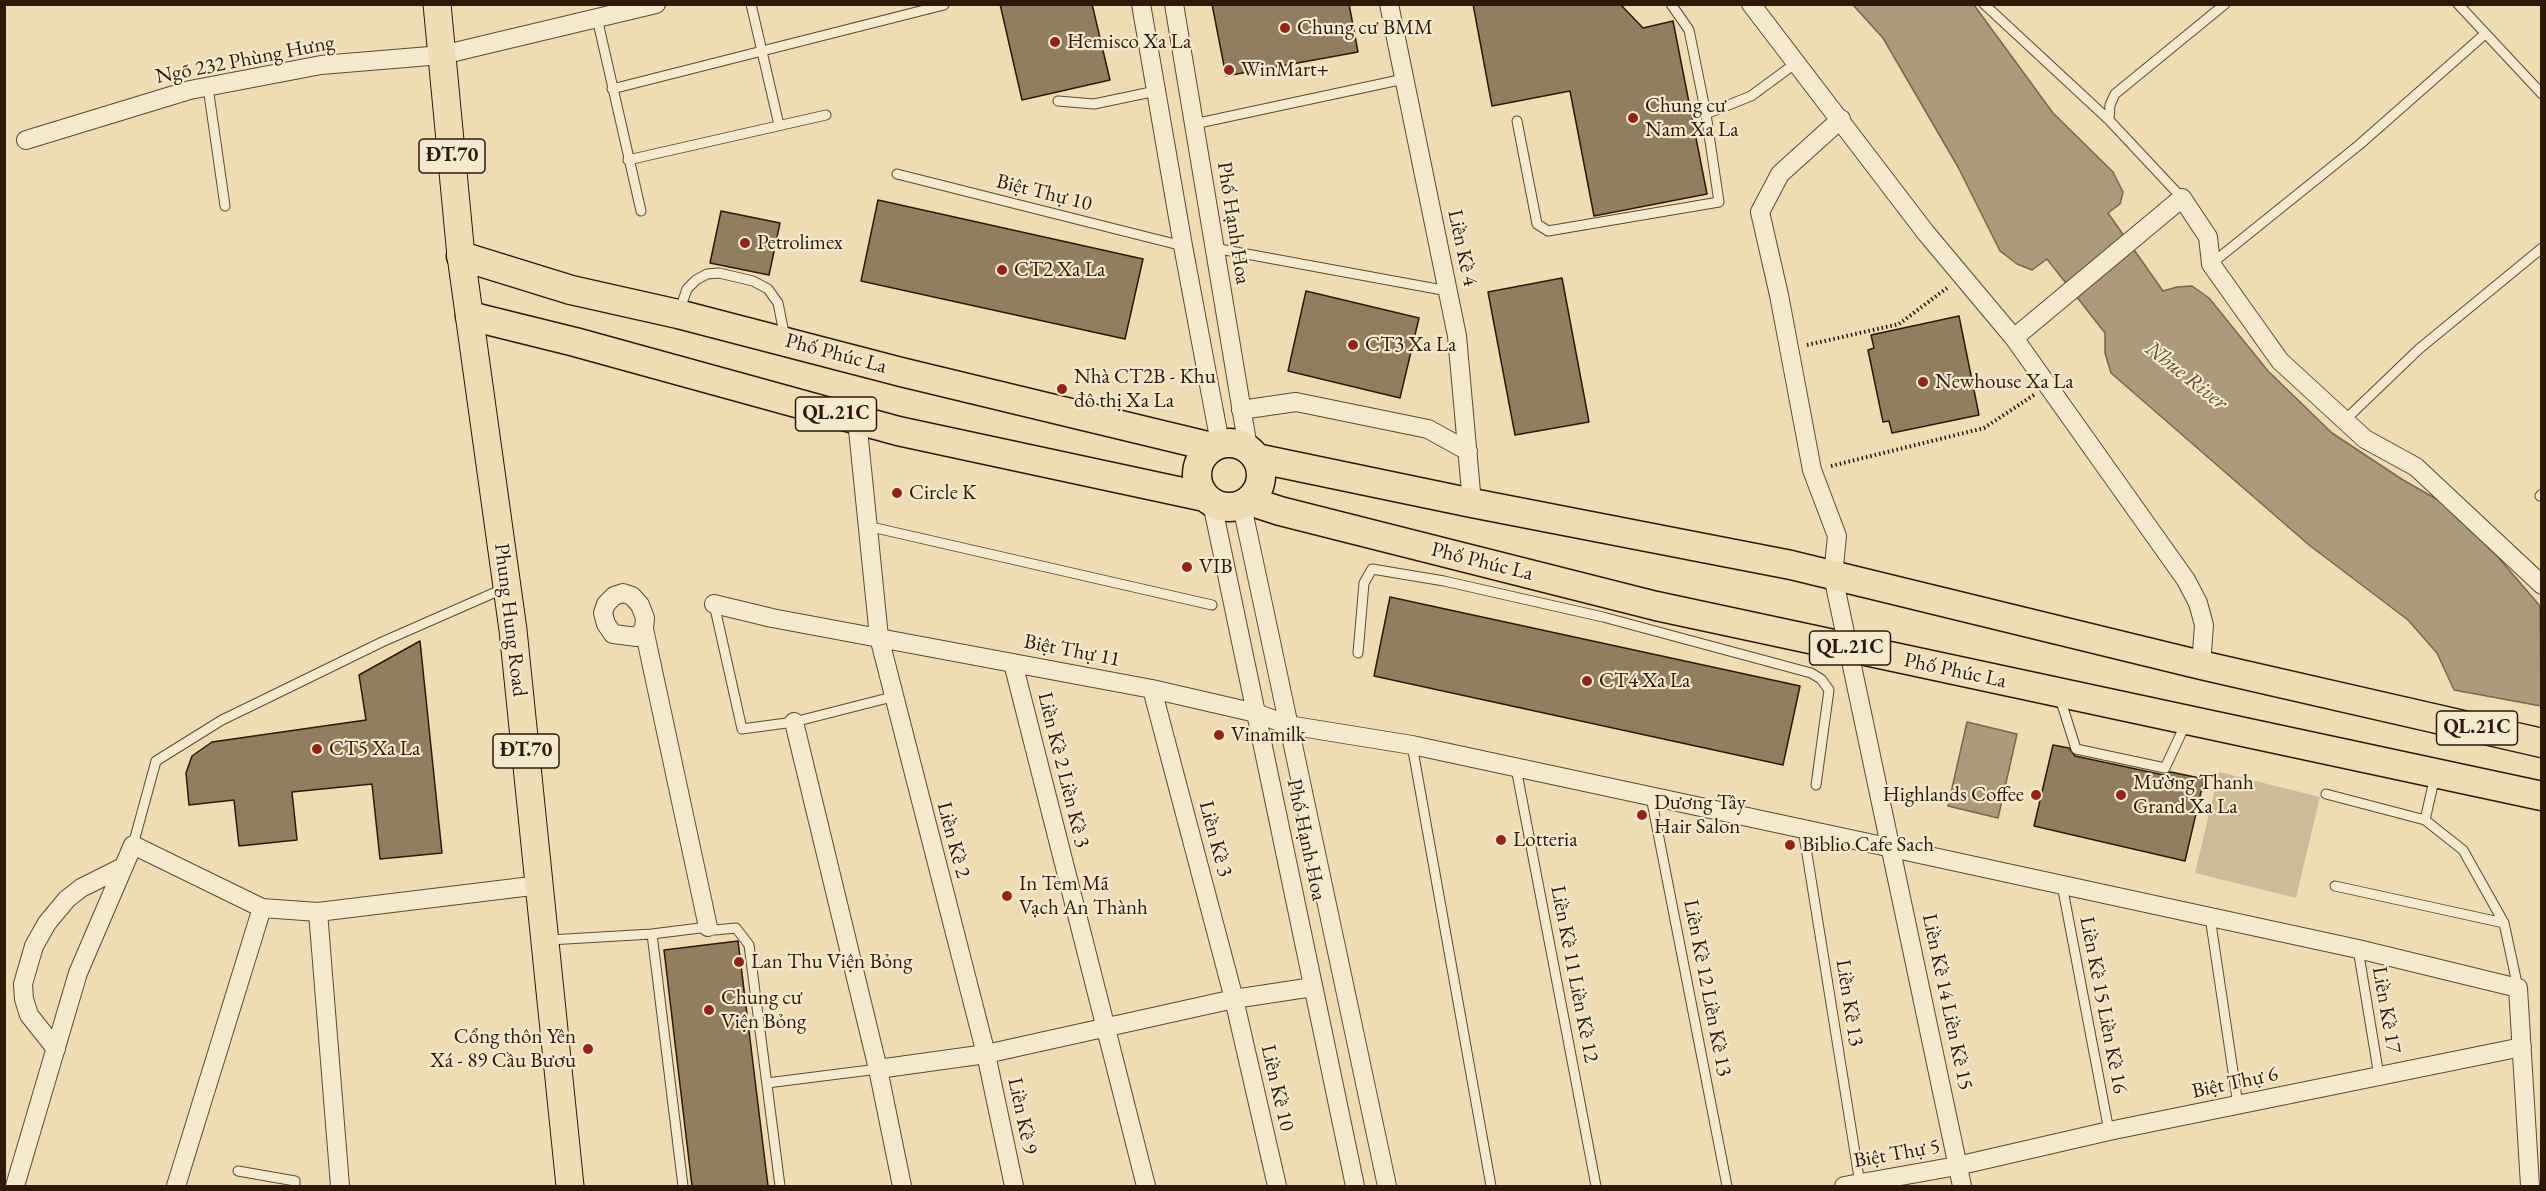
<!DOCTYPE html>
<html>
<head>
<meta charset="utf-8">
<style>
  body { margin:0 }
  #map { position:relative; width:2546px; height:1191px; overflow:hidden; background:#eedcb5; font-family:"EB Garamond",serif }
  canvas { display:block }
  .frame { position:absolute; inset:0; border:6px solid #2c1907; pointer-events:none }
</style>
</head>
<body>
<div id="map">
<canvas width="2546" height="1191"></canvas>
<div class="frame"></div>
</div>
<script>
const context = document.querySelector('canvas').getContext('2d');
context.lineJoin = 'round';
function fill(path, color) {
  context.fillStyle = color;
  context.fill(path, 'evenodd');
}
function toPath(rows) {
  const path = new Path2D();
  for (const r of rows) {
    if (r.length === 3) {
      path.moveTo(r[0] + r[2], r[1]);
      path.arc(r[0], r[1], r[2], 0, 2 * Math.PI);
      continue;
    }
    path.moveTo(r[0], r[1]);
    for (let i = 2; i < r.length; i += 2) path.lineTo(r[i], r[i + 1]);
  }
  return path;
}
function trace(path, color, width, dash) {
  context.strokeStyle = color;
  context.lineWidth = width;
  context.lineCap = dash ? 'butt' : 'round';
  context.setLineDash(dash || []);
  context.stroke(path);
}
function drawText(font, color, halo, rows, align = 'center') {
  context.font = font + ' "EB Garamond",serif';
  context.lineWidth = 4.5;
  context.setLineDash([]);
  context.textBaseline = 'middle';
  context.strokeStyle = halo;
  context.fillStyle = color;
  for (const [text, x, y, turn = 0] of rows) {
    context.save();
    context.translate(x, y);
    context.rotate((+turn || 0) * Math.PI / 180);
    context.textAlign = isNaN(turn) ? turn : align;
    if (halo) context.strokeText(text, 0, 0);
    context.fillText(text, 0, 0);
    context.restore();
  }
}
const green = toPath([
  [2219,772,2320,797,2296,898,2195,873]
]);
const water = toPath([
  [1853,5,1974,5,2053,113,2113,172,2123,192,2120,204,2108,213,2163,291,2177,287,2192,286,2209,298,2268,371,2332,433,2403,480,2440,501,2498,557,2540,606,2541,706,2454,690,2437,653,2408,620,2309,545,2111,373,2105,353,2105,333,2047,259,2032,270,2017,264,2000,251,1958,167,1883,38,1853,5],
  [1967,722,2017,734,1998,818,1948,806,1967,722]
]);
const building = toPath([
  [1000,4,1092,4,1110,80,1022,100,1000,4],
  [1212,4,1349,4,1358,52,1226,76,1212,4],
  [1473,4,1620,4,1643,28,1673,21,1707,194,1594,216,1570,91,1492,106,1473,4],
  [878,200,1143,259,1125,339,861,281,878,200],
  [721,211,780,223,769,275,710,263,721,211],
  [1562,278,1589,422,1515,435,1488,292,1562,278],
  [1306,291,1419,318,1400,398,1288,371,1306,291],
  [1959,316,1979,415,1892,433,1889,421,1883,422,1868,350,1874,348,1871,335,1959,316],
  [1390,597,1800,686,1783,765,1374,676,1390,597],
  [420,641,442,853,380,859,372,784,292,792,297,840,239,846,234,800,189,805,186,773,192,756,212,742,366,720,359,675,420,641],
  [2053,745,2069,748,2075,756,2164,775,2171,772,2204,779,2185,861,2034,826,2053,745],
  [738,941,768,1186,692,1186,664,950,738,941]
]);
const path = toPath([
  [1807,345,1899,324,1947,288],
  [1831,466,1984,428,2034,395]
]);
const service = toPath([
  [751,4,779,125],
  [1671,4,1689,30,1706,114,1751,96,1796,63],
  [1984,4,2109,120,2182,198],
  [2458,4,2542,94],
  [597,18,641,211],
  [208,87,225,206],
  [612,89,944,5],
  [1058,101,1094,104,1156,91],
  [2109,120,2110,105,2115,94,2225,4],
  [1517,121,1537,224,1548,231,1719,202,1706,114],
  [1194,124,1404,79],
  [628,160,826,115],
  [897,174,1183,246],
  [1214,248,1448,291],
  [2211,264,2359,145,2485,34],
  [679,312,687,289,696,280,707,274,719,273,753,281,768,289,778,303,785,338],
  [2345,420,2419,349,2542,248],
  [2540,496,2542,494],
  [867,526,1212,605],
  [714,604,742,729,794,722,892,697],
  [1358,653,1364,583,1372,569,1444,581,1603,617,1811,673,1821,679,1829,690,1816,785],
  [2060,698,2076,749,2165,768,2186,723],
  [1412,745,1491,1186],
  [1516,768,1596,1186],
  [2326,794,2425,820,2463,850,2504,923,2518,988],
  [1651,797,1727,1186],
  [2425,820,2435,776],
  [1803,829,1860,1184],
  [133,845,156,761,222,720,255,704,382,642,505,588],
  [2062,885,2109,1131],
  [2335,886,2504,923],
  [2210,917,2238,1105],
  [652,934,683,1186],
  [549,940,652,934,708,927,715,930,736,928,749,945,780,1186],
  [2358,949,2379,1076],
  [767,1083,878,1069],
  [238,1171,295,1181,295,1186]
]);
const minor = toPath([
  [1141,4,1183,246,1220,443],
  [1174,4,1248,448],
  [1389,4,1457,336,1472,503],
  [1751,4,1926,233,2014,338,2186,580,2198,603,2204,625,2201,665],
  [1841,119,1780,174,1760,212,1779,295,1812,470,1837,536,1833,576,1962,1186],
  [26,140,190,90,321,65,442,55,656,4],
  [2014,338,2182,198,2208,237,2211,264,2280,361,2365,439,2416,467,2542,585],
  [1241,410,1296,402,1428,429,1468,451],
  [857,420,879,637,986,1054,1014,1186],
  [1212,503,1355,1186],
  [1242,506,1387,1186],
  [714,604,772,618,1152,689,1256,713,1288,725,1412,745,1892,848,2358,949,2518,988,2530,1186],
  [644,629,637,637,613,634,606,624,603,613,606,604,614,596,623,593,632,596,640,605,645,618,644,629,708,927],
  [1013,663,1146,1186],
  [1152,689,1234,999,1277,1186],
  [794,722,878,1069,902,1186],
  [318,912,340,1186],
  [56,1049,29,1015,24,999,23,984,34,946,47,923,67,899,81,888,123,867],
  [878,1069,986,1054,1234,999,1313,987],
  [15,1186,78,973,133,845,262,908,318,912,540,885],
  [176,1186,262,908],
  [1844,1186,1957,1166,2109,1131,2522,1047]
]);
const primary = toPath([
  [437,4,461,256,513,630,570,1186]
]);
const trunk = toPath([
  [461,256,571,290,678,314,901,372,1212,447],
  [470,316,575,342,898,431,1205,497],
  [1229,475,32],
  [1256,458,1472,503,1791,565,2201,665,2542,743],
  [1249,501,1280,511,1656,606,2542,796]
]);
const markers = [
  [1285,28,6,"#8f2418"],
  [1055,42,6,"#8f2418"],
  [1229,70,6,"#8f2418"],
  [1633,118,6,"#8f2418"],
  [745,243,6,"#8f2418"],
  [1002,270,6,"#8f2418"],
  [1353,345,6,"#8f2418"],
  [1923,382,6,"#8f2418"],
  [1062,389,6,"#8f2418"],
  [897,493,6,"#8f2418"],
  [1187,567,6,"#8f2418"],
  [1587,681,6,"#8f2418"],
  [1219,735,6,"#8f2418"],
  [317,749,6,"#8f2418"],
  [2036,795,6,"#8f2418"],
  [2121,795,6,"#8f2418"],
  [1642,815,6,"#8f2418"],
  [1501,840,6,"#8f2418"],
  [1790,845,6,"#8f2418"],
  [1007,896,6,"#8f2418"],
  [739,962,6,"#8f2418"],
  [709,1010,6,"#8f2418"],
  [588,1049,6,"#8f2418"]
];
const shields = [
  [452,156,66],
  [836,414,81],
  [1850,648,81],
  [2477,728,81],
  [526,751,66]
];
const shieldNames = [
  ["ĐT.70",452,156],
  ["QL.21C",836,414],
  ["QL.21C",1850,648],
  ["QL.21C",2477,728],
  ["ĐT.70",526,751]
];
const poiNames = [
  ["Chung cư BMM",1297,28],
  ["Hemisco Xa La",1067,42],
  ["WinMart+",1241,70],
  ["Chung cư",1645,106],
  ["Nam Xa La",1645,130],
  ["Petrolimex",757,243],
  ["CT2 Xa La",1014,270],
  ["CT3 Xa La",1365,345],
  ["Nhà CT2B - Khu",1074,377],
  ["đô thị Xa La",1074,401],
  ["Newhouse Xa La",1935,382],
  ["Circle K",909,493],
  ["VIB",1199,567],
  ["CT4 Xa La",1599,681],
  ["Vinamilk",1231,735],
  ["CT5 Xa La",329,749],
  ["Mường Thanh",2133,783],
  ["Grand Xa La",2133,807],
  ["Highlands Coffee",2024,795,"right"],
  ["Dương Tây",1654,803],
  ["Hair Salon",1654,827],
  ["Lotteria",1513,840],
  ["Biblio Cafe Sach",1802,845],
  ["In Tem Mã",1019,884],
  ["Vạch An Thành",1019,908],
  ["Lan Thu Viện Bỏng",751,962],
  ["Chung cư",721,998],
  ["Viện Bỏng",721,1022],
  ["Cổng thôn Yên",576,1037,"right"],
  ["Xá - 89 Cầu Bươu",576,1061,"right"]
];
const streetNames = [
  ["Ngõ 232 Phùng Hưng",245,60,-11],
  ["Biệt Thự 10",1044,193,14],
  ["Phố Hạnh Hoa",1233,223,81],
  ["Liền Kề 4",1462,248,78],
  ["Phố Phúc La",836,354,15],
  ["Phố Phúc La",1482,562,14],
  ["Phung Hung Road",510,620,83],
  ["Biệt Thự 11",1072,651,11],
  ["Phố Phúc La",1955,671,12],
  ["Liền Kề 2 Liền Kề 3",1063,770,76],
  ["Liền Kề 3",1215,839,75],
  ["Liền Kề 2",953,840,75],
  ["Phố Hạnh Hoa",1306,840,78],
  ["Liền Kề 11 Liền Kề 12",1574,974,79],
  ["Liền Kề 12 Liền Kề 13",1707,988,79],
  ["Liền Kề 14 Liền Kề 15",1947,1002,78],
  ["Liền Kề 13",1849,1003,81],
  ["Liền Kề 15 Liền Kề 16",2103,1005,79],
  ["Liền Kề 17",2386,1010,80],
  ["Biệt Thự 6",2235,1083,-12],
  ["Liền Kề 10",1277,1088,77],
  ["Liền Kề 9",1022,1116,78],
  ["Biệt Thự 5",1897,1154,-10]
];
const waterNames = [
  ["Nhue River",2186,376,38]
];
fill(green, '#cdbb97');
fill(water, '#ac9a7a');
trace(water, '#79664c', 1.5);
fill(building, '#917e61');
trace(building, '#2c1907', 1.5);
trace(service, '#5c4a32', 11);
trace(minor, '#5c4a32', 20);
trace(primary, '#2c1907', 29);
trace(trunk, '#2c1907', 31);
trace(path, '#2c1907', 4, [1.5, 3]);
trace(service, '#f4e8cf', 9);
trace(minor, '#f4e8cf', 18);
trace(primary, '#eedcb5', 27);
trace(trunk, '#eedcb5', 28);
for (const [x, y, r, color] of markers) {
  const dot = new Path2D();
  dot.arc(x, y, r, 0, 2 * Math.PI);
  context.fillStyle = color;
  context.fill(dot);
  trace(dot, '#f4e8cf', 2);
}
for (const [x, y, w] of shields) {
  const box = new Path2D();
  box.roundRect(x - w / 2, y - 17, w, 34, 4.5);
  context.fillStyle = '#f4e8cf';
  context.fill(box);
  trace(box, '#2c1907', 1.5);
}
drawText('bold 20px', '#2c1907', null, shieldNames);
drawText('21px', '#2c1907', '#f4e8cf', poiNames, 'left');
drawText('21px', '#2c1907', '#f4e8cf', streetNames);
drawText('italic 22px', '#5f4d35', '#f4e8cf', waterNames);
</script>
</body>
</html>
